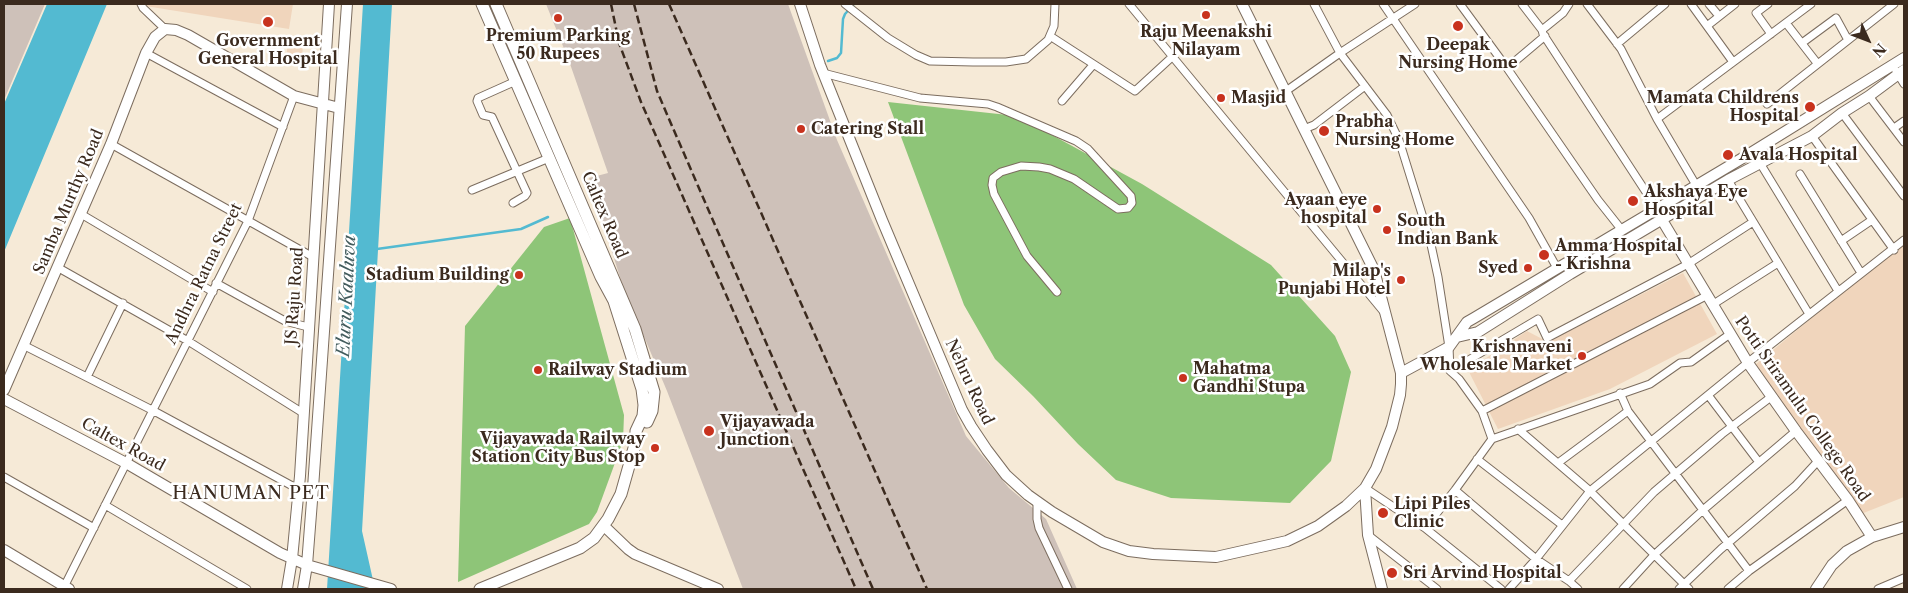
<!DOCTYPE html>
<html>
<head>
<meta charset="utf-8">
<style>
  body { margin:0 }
  #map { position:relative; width:1908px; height:593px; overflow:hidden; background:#f6ead7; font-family:"Libre Caslon Text",serif }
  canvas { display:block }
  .frame { position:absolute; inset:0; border:5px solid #3b2a1e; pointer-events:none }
  .north { position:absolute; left:1843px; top:15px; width:50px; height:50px; -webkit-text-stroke:4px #fff; paint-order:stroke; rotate:133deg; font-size:14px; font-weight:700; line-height:20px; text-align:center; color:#3b2a1e }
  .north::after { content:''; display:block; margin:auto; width:18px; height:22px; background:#3b2a1e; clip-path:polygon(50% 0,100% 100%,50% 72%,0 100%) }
</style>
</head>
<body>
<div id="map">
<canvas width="1908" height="593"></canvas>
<div class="frame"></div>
<div class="north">N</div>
</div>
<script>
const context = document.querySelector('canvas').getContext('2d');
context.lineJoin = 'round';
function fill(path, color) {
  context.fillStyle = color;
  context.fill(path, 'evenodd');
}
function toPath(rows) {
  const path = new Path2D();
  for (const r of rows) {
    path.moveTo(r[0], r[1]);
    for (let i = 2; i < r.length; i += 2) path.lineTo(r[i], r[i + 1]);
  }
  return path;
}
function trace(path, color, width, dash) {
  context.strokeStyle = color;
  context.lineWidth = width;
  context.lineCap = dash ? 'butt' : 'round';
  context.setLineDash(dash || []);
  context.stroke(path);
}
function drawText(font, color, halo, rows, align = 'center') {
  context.font = font + ' "Libre Caslon Text",serif';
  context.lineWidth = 5;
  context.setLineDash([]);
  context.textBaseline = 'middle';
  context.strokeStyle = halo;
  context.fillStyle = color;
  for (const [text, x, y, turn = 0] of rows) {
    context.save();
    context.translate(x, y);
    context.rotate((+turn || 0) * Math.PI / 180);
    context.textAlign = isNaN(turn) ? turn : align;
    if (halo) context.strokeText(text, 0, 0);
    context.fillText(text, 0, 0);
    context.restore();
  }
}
const built = toPath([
  [140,4,293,4,289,29,139,5],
  [288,37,303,38,302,65,286,64],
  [1904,241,1904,497,1861,514,1755,365],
  [1683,273,1717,334,1610,389,1498,429,1468,370,1527,331,1548,342]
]);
const industrial = toPath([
  [4,4,45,4,4,100],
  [546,4,788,4,837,140,966,436,1009,488,1046,519,1077,589,743,589,667,391,623,287,589,178,608,173,569,61]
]);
const green = toPath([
  [888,102,1017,116,1142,184,1271,265,1335,336,1351,372,1331,461,1290,503,1171,498,1116,480,1078,444,1033,396,995,359,964,305],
  [570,218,624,415,623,441,597,512,589,524,458,582,465,326,544,227]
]);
const water = toPath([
  [47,4,107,4,4,252,4,104],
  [363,4,392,4,362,531,375,589,327,589]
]);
const stream = toPath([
  [828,61,837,58,841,53,843,19,845,14,854,4],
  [377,249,521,229,548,217]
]);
const street = toPath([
  [141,4,143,8,165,29],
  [845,4,888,38,916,55,930,61,973,62,1006,62,1026,59,1048,40,1054,26,1055,4],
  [1129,4,1383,311],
  [1314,4,1340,53,1387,115,1399,140,1430,240,1438,277,1449,347,1450,371,1459,379,1482,411],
  [1383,4,1529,218,1557,268],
  [1460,4,1507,68],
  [1522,4,1542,30],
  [1569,4,1563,13,1542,30,1543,34,1659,212],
  [1587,4,1621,49,1657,119,1696,185],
  [1691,4,1733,62],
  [1709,4,1719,16],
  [1768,4,1756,13,1771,34],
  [1786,23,1817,63],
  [1707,26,1735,4],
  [1050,36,1135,91,1172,57],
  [1545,36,1507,68,1598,200,1621,229],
  [1802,43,1836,18,1848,40],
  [1617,44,1665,4],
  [146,53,283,127],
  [1896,71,1904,84],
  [823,73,920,98,988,104,997,107,1076,141,1088,149,1131,196,1132,203,1128,208,1118,209,1074,179,1050,169,1039,167,1021,166,1001,172,993,178,992,185,994,194,1027,256,1057,292],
  [1286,91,1340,53,1415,4],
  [1869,96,1904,142],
  [1062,101,1093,65],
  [1767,104,1894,4],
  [1842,113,1904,196],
  [1657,119,1811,4],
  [1894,128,1904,121],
  [1304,129,1314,125,1365,86],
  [1812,136,1894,250],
  [111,144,313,257],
  [1760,163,1838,291],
  [1800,174,1861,273],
  [1728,180,1809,314],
  [472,190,549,158],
  [513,203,525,196,527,193,492,117,483,115,477,101,478,98,516,81],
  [81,214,213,292],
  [1841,241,1872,220],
  [57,267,188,341,303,413],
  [216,283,285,321,308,327],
  [1706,296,1482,411,1492,439,1650,384,1680,363,1691,362,1730,334],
  [1712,305,1778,263],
  [23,345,154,411,298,489],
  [1450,371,1538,319,1547,338,1688,264,1753,222],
  [87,377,123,303],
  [1620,393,1628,411,1749,571],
  [1708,395,1758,461],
  [1518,429,1590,491,1689,589],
  [1477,459,1562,525],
  [1558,463,1628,411],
  [4,477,94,528],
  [1365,488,1425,528,1501,589],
  [1455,490,1536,559,1569,581],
  [1037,502,1037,519,1039,528,1068,589],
  [105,505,247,589],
  [1425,528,1455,490,1492,439],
  [1368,535,1437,589],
  [63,589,248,221,294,96],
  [1509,589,1536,559,1590,491,1751,360,1904,240],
  [1578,589,1569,581,1654,492,1722,434,1771,397],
  [1623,589,1654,555,1703,510,1796,431],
  [1679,589,1721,549,1795,486,1818,461],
  [1728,589,1749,571,1848,500],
  [1878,589,1904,578]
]);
const secondary = toPath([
  [800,4,820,65,882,220,962,410,971,426,987,450,1006,475,1028,495,1052,512,1103,542,1129,551,1153,554,1216,557,1287,541,1318,526,1346,506,1365,488,1376,469,1392,427,1400,395,1401,384,1401,373,1374,270,1242,4],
  [1662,220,1748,363,1796,431,1848,500,1872,537],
  [1457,337,1478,332,1570,274,1728,180,1812,136,1842,113,1869,96,1904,70],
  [1401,373,1449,347,1467,322,1474,318,1741,159,1904,58],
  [4,390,111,144,146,53,155,37,165,29,176,30,188,35,294,96,339,108],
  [4,399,126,463,280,553,307,565,391,589],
  [1365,488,1368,535,1382,589],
  [604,526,628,549,635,554,718,589],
  [4,550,69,589],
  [287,589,292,559,300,476,329,4],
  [303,589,307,565,313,488,347,4],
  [1816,589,1832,565,1847,551,1872,537,1904,527]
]);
const primary = toPath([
  [496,4,635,329,654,392,652,411,647,422],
  [480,589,580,548,594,538,608,519,621,494,636,441,636,431,643,416,644,405,642,389,614,301,601,277,482,4]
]);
const rail = toPath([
  [611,4,619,43,641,102,856,589],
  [634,4,657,91,669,119,873,589],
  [669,4,927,589]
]);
const markers = [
  [1206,15,5,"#c8321e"],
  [558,18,5,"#c8321e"],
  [268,22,6,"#c8321e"],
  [1458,26,6,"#c8321e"],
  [1221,98,5,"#c8321e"],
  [1810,107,6,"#c8321e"],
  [801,129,5,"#c8321e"],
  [1324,131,6,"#c8321e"],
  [1728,155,6,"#c8321e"],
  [1633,201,6,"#c8321e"],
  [1377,209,5,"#c8321e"],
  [1387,230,5,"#c8321e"],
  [1544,255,6,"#c8321e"],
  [1528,268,5,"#c8321e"],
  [519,275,5,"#c8321e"],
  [1401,280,5,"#c8321e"],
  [1582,356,5,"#c8321e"],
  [538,370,5,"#c8321e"],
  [1183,378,5,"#c8321e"],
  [709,431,6,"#c8321e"],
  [655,448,5,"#c8321e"],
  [1383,513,6,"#c8321e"],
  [1392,573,6,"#c8321e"]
];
const poiNames = [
  ["Raju Meenakshi",1206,32,"center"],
  ["Nilayam",1206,50,"center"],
  ["Premium Parking",558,36,"center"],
  ["50 Rupees",558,54,"center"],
  ["Government",268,41,"center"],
  ["General Hospital",268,59,"center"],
  ["Deepak",1458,45,"center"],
  ["Nursing Home",1458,63,"center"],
  ["Masjid",1231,98],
  ["Mamata Childrens",1799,98,"right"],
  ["Hospital",1799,116,"right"],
  ["Prabha",1335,122],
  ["Nursing Home",1335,140],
  ["Catering Stall",811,129],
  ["Avala Hospital",1739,155],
  ["Akshaya Eye",1644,192],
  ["Hospital",1644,210],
  ["Ayaan eye",1367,200,"right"],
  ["hospital",1367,218,"right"],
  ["South",1397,221],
  ["Indian Bank",1397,239],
  ["Amma Hospital",1555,246],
  ["- Krishna",1555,264],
  ["Syed",1518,268,"right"],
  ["Milap's",1391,271,"right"],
  ["Punjabi Hotel",1391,289,"right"],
  ["Stadium Building",509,275,"right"],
  ["Krishnaveni",1572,347,"right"],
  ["Wholesale Market",1572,365,"right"],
  ["Mahatma",1193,369],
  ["Gandhi Stupa",1193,387],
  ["Railway Stadium",548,370],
  ["Vijayawada",720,422],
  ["Junction",720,440],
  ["Vijayawada Railway",645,439,"right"],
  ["Station City Bus Stop",645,457,"right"],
  ["Lipi Piles",1394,504],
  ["Clinic",1394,522],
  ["Sri Arvind Hospital",1403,573]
];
const streetNames = [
  ["Samba Murthy Road",69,202,-67],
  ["Caltex Road",604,215,67],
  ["Andhra Ratna Street",204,274,-64],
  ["JS Raju Road",295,296,-86],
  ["Nehru Road",969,382,65],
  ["Potti Sriramulu College Road",1802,409,55],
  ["Caltex Road",123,445,29]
];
const waterNames = [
  ["Eluru Kaaluva",347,296,-87]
];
const neighbourhoodNames = [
  ["HANUMAN PET",251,494]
];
fill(built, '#f0d5bc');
fill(industrial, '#cec1b9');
fill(green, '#8ec578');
fill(water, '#53bad1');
trace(stream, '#53bad1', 2.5);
trace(street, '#7c6d5f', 9);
trace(secondary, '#7c6d5f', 12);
trace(primary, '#7c6d5f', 13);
trace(street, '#fff', 7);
trace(secondary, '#fff', 10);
trace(primary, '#fff', 11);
trace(rail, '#3b2a1e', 2.5, [8, 4]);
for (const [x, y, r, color] of markers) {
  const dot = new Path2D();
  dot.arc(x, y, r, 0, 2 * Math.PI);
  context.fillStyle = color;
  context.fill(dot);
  trace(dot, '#fff', 2);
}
drawText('bold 16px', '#3b2a1e', '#fff', poiNames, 'left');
drawText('16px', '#3b2a1e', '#fff', streetNames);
drawText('italic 18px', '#435c5d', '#fff', waterNames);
context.letterSpacing = '1px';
drawText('18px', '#3b2a1e', '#fff', neighbourhoodNames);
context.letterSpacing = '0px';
</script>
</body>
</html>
